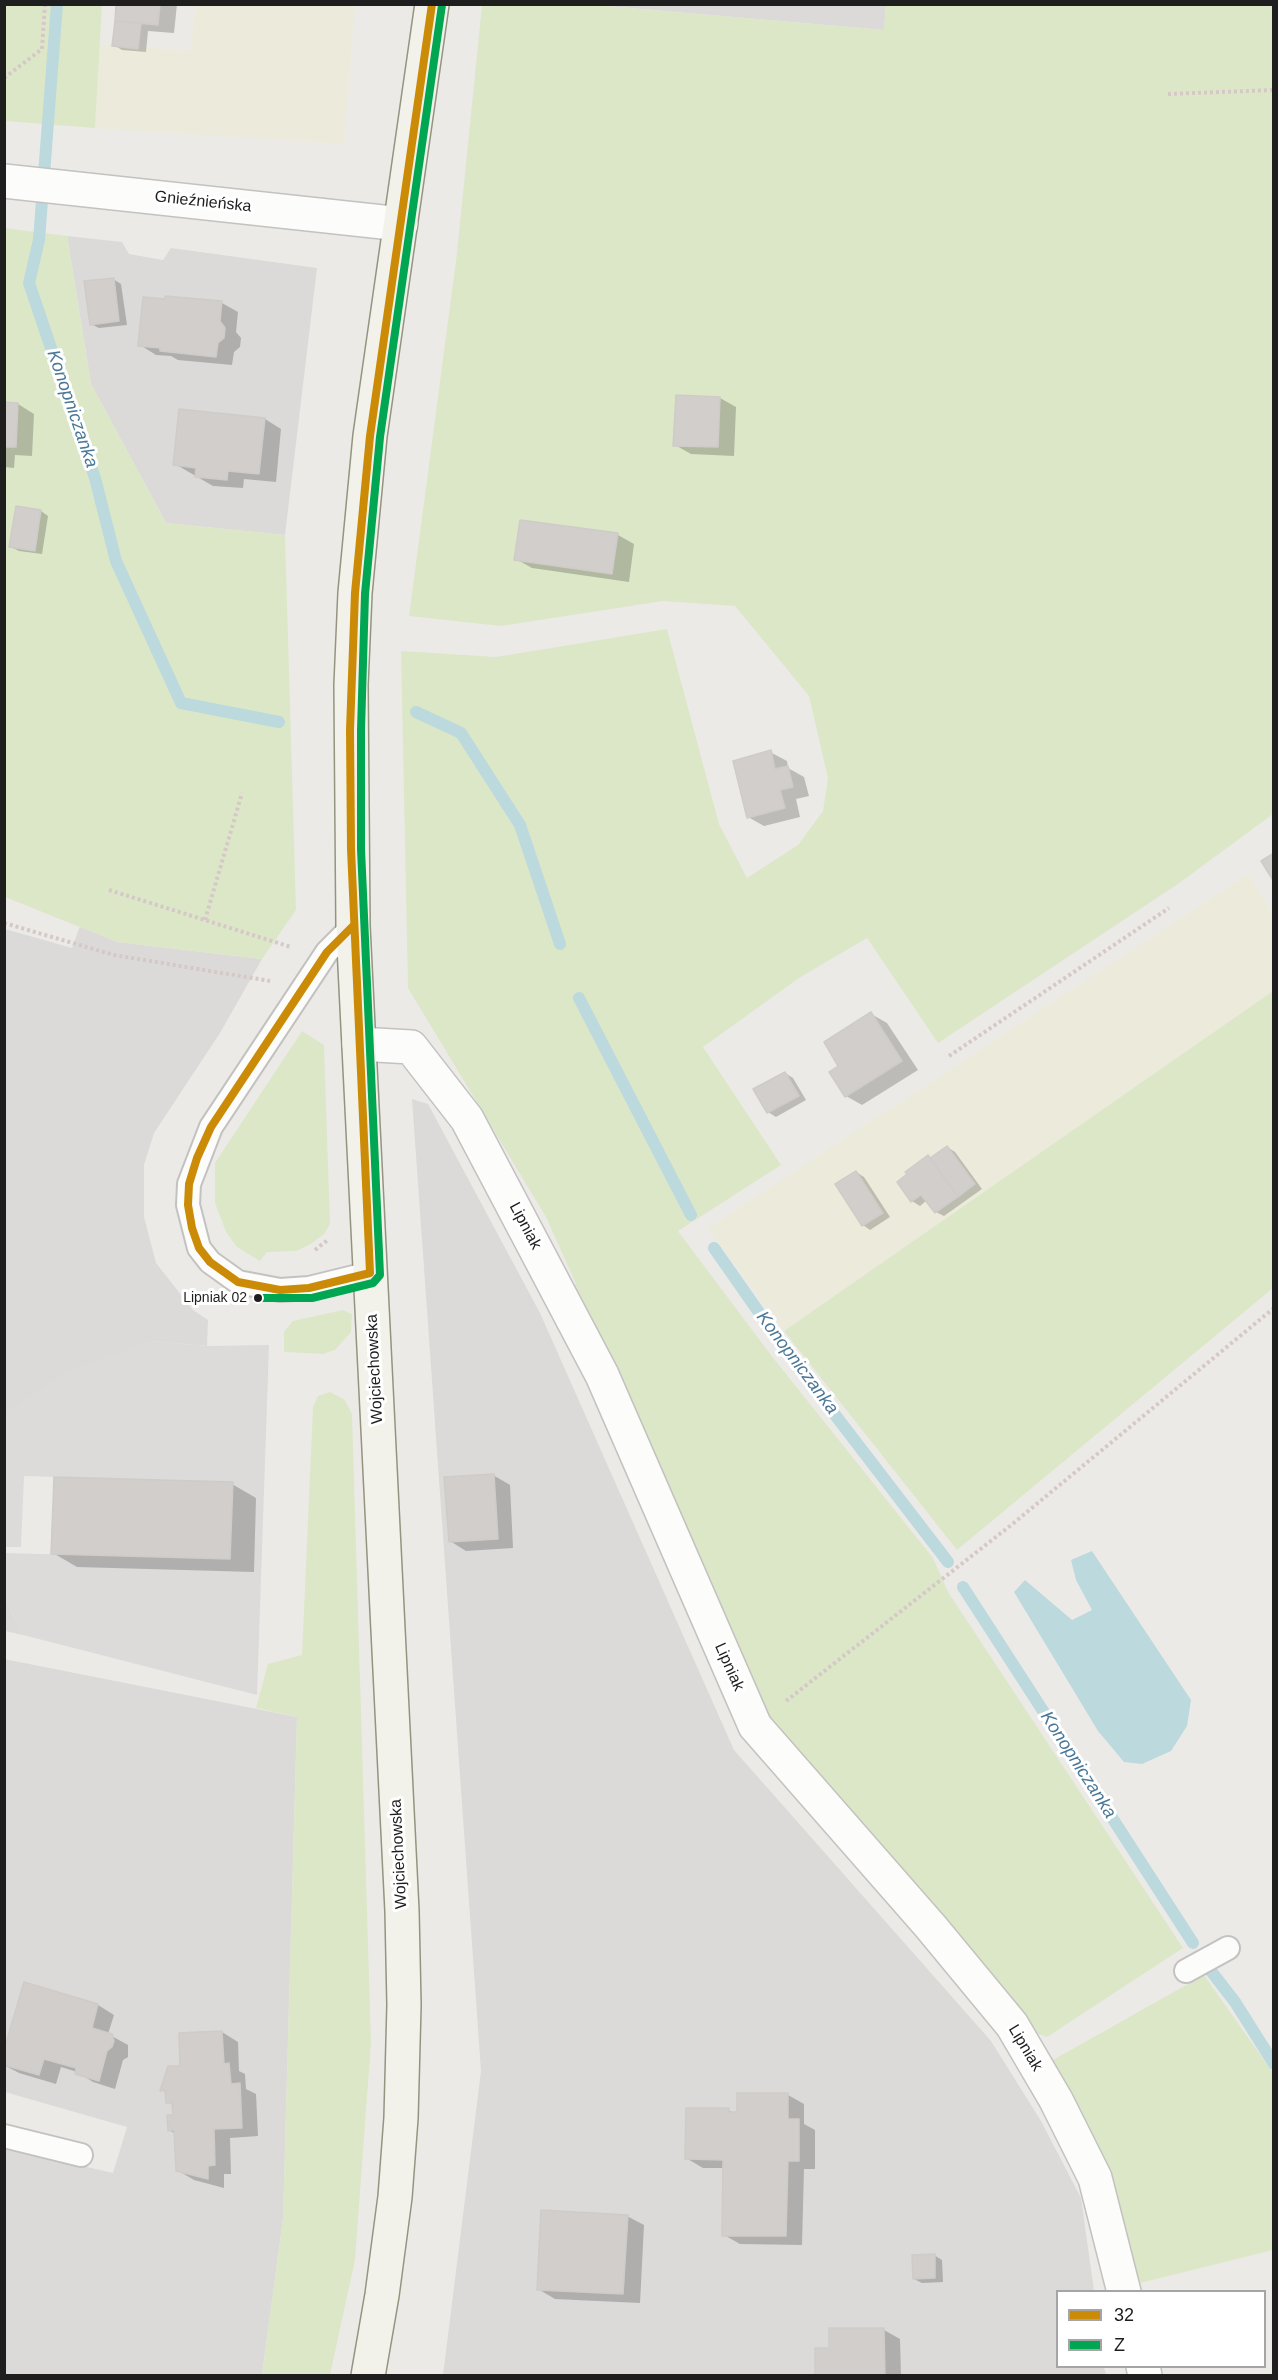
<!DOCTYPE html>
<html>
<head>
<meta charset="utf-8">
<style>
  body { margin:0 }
  #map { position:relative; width:1278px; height:2380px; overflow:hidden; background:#eceae7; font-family:Helvetica,sans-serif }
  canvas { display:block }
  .frame { position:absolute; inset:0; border:6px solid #1e1e1e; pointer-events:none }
  .legend { position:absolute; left:1056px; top:2290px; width:210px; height:78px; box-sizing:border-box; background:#fff; border:2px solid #a5a5a5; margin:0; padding:8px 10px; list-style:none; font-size:18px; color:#1e1e1e }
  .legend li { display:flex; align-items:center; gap:12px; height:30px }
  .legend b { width:30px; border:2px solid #a5a5a5 }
</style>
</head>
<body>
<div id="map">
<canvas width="1278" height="2380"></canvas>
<div class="frame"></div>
<ul class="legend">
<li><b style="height:8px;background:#cc8b06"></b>32</li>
<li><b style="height:8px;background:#00a651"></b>Z</li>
</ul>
</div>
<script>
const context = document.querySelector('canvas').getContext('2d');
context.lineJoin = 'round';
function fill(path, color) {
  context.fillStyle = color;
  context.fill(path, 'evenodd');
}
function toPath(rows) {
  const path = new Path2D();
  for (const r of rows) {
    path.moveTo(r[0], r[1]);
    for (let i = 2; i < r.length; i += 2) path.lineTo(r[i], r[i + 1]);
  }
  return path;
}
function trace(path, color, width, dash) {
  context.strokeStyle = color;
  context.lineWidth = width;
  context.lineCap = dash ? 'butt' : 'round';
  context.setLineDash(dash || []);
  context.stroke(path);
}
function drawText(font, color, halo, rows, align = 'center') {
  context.font = font + ' Helvetica,sans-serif';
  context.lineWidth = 6;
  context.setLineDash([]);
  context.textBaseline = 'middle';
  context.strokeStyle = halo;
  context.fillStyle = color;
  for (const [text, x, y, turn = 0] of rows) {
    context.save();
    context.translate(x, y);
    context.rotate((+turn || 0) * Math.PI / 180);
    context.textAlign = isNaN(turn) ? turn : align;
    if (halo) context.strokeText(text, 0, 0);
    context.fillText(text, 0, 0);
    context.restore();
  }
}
const residential = toPath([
  [595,5,886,5,884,30],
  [67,236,122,242,129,254,163,260,171,248,317,268,285,535,166,523,91,384],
  [80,926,117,942,262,959,220,1033,154,1133,144,1165,144,1217,156,1263,193,1310,208,1320,207,1346,151,1341,6,1412,5,1418,5,929,72,948],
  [412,1099,428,1104,540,1313,734,1750,991,2041,1041,2121,1081,2198,1094,2291,1058,2292,1058,2366,1104,2367,1106,2375,443,2375,481,2071],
  [5,1598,23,1635,5,1631],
  [4,1659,297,1717,283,2219,262,2375,5,2375,5,2148,113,2173,127,2127,5,2092]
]);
const farmland = toPath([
  [196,5,355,5,344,144,95,128,99,44,190,51],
  [1248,874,1273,913,1273,991,784,1331,708,1228]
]);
const grass = toPath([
  [4,5,102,5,95,128,5,121],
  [482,5,595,5,884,30,886,5,1273,5,1273,814,1178,884,938,1043,867,938,799,978,703,1047,781,1165,678,1231,774,1359,933,1558,948,1592,1183,1948,1047,2037,1012,2025,755,1726,561,1293,576,1284,546,1217,408,988,401,651,496,657,667,629,719,824,747,878,798,845,823,811,828,778,809,696,735,606,663,601,501,626,409,616,457,253],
  [5,228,67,236,91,384,166,523,285,535,296,910,262,959,117,942,5,897],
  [1273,991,1273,1288,957,1550,784,1331],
  [302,1031,324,1045,330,1224,324,1234,311,1244,296,1251,267,1252,260,1261,237,1247,226,1232,215,1203,215,1163],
  [343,1310,352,1314,351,1332,335,1350,323,1354,284,1352,284,1332,293,1321],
  [330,1392,345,1400,352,1414,371,2043,355,2260,330,2375,262,2375,283,2219,297,1717,256,1708,268,1664,302,1655,313,1407,318,1396],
  [1204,1975,1273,2073,1273,2250,1140,2283,1107,2172,1051,2061]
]);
const parking = toPath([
  [151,1341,207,1346,269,1345,257,1695,23,1635,5,1598,5,1553,230,1559,232,1482,24,1476,21,1547,5,1547,6,1412,66,1372]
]);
const water = toPath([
  [1092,1551,1191,1700,1187,1726,1171,1751,1142,1764,1124,1762,1098,1731,1014,1592,1025,1580,1072,1620,1092,1610,1076,1580,1071,1560]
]);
const shadow = toPath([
  [118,4,177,4,174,33,148,31,146,52,122,50,114,45],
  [113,279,121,284,127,325,99,328,91,324],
  [222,303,238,312,236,332,241,338,240,347,234,352,232,365,178,360,171,356,156,355,140,345],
  [677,396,720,398,736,407,734,456,691,454,675,445],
  [4,404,18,404,34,414,32,456,15,455,14,468,4,467],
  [265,419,281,429,276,482,244,479,243,488,213,486,175,464],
  [41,511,48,516,42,554,19,551,11,547],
  [618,535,634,544,629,582,532,568,516,559],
  [770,752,787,761,788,768,804,777,809,796,796,799,800,817,764,826,748,817],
  [871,1014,887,1023,918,1070,862,1105,846,1096,840,1067],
  [785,1073,793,1078,806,1100,776,1117,768,1112,755,1090],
  [947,1147,955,1152,982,1189,944,1216,936,1212,927,1200,920,1206,912,1201,899,1182,909,1174,907,1172],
  [856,1172,864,1177,890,1217,870,1230,863,1225],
  [493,1475,510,1485,513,1548,466,1551,450,1541],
  [232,1484,256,1498,254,1572,77,1567,53,1553],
  [25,1984,98,2005,114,2015,108,2034,128,2045,128,2057,123,2060,115,2089,93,2082,77,2072,61,2067,56,2084,19,2073,4,2065],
  [222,2032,238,2042,239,2071,245,2074,246,2089,256,2094,258,2136,230,2138,231,2174,224,2174,224,2188,194,2180,177,2170,176,2134,169,2130,175,2116,174,2105,168,2102,167,2093,162,2090,182,2067],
  [788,2095,804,2104,804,2124,815,2130,815,2169,804,2169,802,2245,740,2244,724,2235,725,2168,703,2168,686,2158,728,2110,734,2113],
  [627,2216,644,2225,640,2303,555,2299,538,2289],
  [934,2255,942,2260,943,2282,922,2283,914,2279],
  [884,2330,900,2339,901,2376,817,2376,830,2350]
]);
const stream = toPath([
  [57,4,39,240,29,283,95,478,116,561,181,703,279,722],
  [416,712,461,733,520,825,560,944],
  [579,998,691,1215],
  [714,1248,786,1351,948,1562],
  [963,1587,1193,1943],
  [1211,1971,1235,2002,1274,2064]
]);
const building = toPath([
  [116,4,160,4,158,25,115,21,116,4],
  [115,21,141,23,138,49,112,46,115,21],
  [114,278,119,321,90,325,84,281,114,278],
  [165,296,222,301,220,321,225,328,224,338,218,343,216,357,160,351,160,348,138,346,143,297,165,299,165,296],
  [676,395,720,397,718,447,673,446,676,395],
  [4,402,18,403,16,447,4,447,4,402],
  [179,409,265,418,259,474,228,471,227,480,195,477,196,468,173,465,179,409],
  [16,506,41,510,35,551,9,547,16,506],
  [520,520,618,533,612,574,514,560,520,520],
  [771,750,775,769,788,766,793,787,780,790,785,808,747,818,733,761,771,750],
  [1274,853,1274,882,1261,861,1274,853],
  [871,1012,902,1061,845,1097,829,1072,838,1066,824,1042,871,1012],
  [785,1072,799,1096,767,1113,753,1089,785,1072],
  [947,1146,975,1184,958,1197,930,1158,947,1146],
  [928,1155,958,1197,935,1213,921,1195,911,1202,897,1182,907,1174,905,1172,928,1155],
  [856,1171,883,1213,862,1226,835,1184,856,1171],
  [494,1474,498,1539,449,1542,444,1477,494,1474],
  [54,1477,233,1482,230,1559,51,1554,54,1477],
  [24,1982,98,2004,92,2028,112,2034,114,2041,112,2047,107,2051,99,2081,75,2074,76,2068,44,2059,39,2075,4,2065,4,2050,24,1982],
  [222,2031,224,2064,229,2063,231,2084,240,2083,242,2128,214,2129,215,2165,208,2166,208,2179,176,2171,174,2130,168,2131,167,2115,173,2115,172,2103,166,2103,165,2090,160,2091,168,2066,180,2066,179,2033,222,2031],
  [737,2093,788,2093,788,2119,799,2119,799,2161,788,2161,786,2236,722,2236,723,2160,685,2159,686,2108,729,2108,728,2112,737,2112,737,2093],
  [541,2210,628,2215,623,2294,537,2290,541,2210],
  [935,2254,935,2278,913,2279,912,2255,935,2254],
  [829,2328,884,2328,885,2376,815,2376,815,2348,829,2348,829,2328]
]);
const path = toPath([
  [4,78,42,49,45,4],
  [1168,94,1274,90],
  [109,890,291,947],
  [205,920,242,793],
  [4,923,114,955,270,981],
  [949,1056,1169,908],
  [315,1250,329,1239],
  [786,1701,1010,1526,1274,1308]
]);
const lane = toPath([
  [353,926,327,952,211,1127,189,1184,188,1205,199,1248,210,1262,238,1282,280,1290,309,1288,370,1273],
  [1186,1971,1228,1948],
  [4,2136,81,2155]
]);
const street = toPath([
  [4,181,401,224],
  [359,1044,411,1047,467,1119,602,1375,755,1726,931,1927,1012,2025,1056,2100,1095,2178,1124,2292],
  [1143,2366,1145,2376]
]);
const secondary = toPath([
  [368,2376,382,2295,395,2197,401,2118,404,2005,402,1911,353,926,351,685,355,593,370,436,432,4]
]);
const bus1 = toPath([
  [353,926,327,952,211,1127,197,1158,189,1184,188,1205,192,1228,199,1248,210,1262,238,1282,280,1290,309,1288,370,1273,351,849,350,730,355,593,370,436,432,4]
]);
const bus2 = toPath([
  [258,1298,312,1298,373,1283,380,1275,361,849,361,730,365,594,380,437,442,5]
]);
const markers = [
  [258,1298,5,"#1e1e1e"]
];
const busNames = [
  ["Lipniak 02",247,1298]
];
const streetNames = [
  ["Gnieźnieńska",203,202,6],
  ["Lipniak",525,1226,62],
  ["Wojciechowska",375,1369,-93],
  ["Lipniak",729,1667,66],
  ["Wojciechowska",399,1854,-93],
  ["Lipniak",1025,2048,59]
];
const waterNames = [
  ["Konopniczanka",72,409,71],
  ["Konopniczanka",797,1363,53],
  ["Konopniczanka",1078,1765,57]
];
fill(residential, '#dbdad8');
fill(farmland, '#ecebdb');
fill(grass, '#dce7c8');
fill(parking, '#dcdbda');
fill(water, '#bcd9dd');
fill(shadow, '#0003');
trace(stream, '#bcd9dd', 12);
fill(building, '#d1cecc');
trace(building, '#cfcbc8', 1.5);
trace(lane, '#c3c2c1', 26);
trace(street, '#c3c2c1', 36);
trace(secondary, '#959480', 36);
trace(path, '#d5c8c7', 4, [3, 3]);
trace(lane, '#fcfcfb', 22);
trace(street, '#fcfcfb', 33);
trace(secondary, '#f3f2ea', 33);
trace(bus1, '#cc8b06', 8);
trace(bus2, '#00a651', 8);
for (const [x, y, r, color] of markers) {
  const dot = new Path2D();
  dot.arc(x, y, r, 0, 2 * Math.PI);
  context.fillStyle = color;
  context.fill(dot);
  trace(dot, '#fff', 2);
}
drawText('14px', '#1e1e1e', '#fff', busNames, 'right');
drawText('16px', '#1e1e1e', '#fff', streetNames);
drawText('italic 18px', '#4b7898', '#fff', waterNames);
</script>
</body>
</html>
